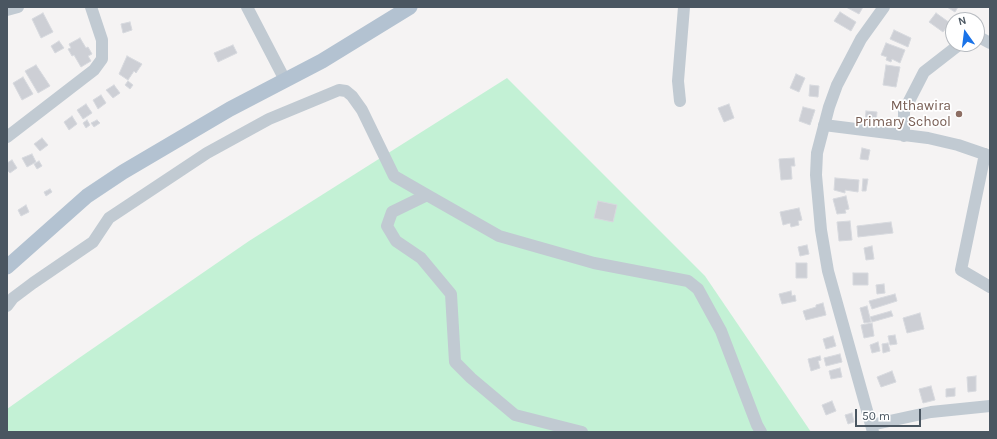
<!DOCTYPE html>
<html>
<head>
<meta charset="utf-8">
<style>
  body { margin:0 }
  #map { position:relative; width:997px; height:439px; overflow:hidden; background:#f5f3f3; font-family:Karla,sans-serif }
  canvas { display:block }
  .frame { position:absolute; inset:0; border:8px solid #4a5661; pointer-events:none }
  .north { position:absolute; left:945px; top:12px; width:40px; height:40px; box-sizing:border-box; background:#fff; border:1px solid #b7bbc0; border-radius:50%; rotate:346deg; font-size:11px; font-weight:700; line-height:16px; text-align:center; color:#4a5661 }
  .north::after { content:''; display:block; margin:auto; width:14px; height:18px; background:#1a73e8; clip-path:polygon(50% 0,100% 100%,50% 72%,0 100%) }
  .scale { position:absolute; left:855px; top:409px; width:66px; height:18px; box-sizing:border-box; border:2px solid #4a5661; border-top:0; padding-left:5px; font-size:12px; line-height:14px; white-space:nowrap; color:#4a5661; -webkit-text-stroke:3px #fff; paint-order:stroke }
</style>
</head>
<body>
<div id="map">
<canvas width="997" height="439"></canvas>
<div class="frame"></div>
<div class="north">N</div>
<div class="scale">50 m</div>
</div>
<script>
const context = document.querySelector('canvas').getContext('2d');
context.lineJoin = 'round';
function fill(path, color) {
  context.fillStyle = color;
  context.fill(path, 'evenodd');
}
function toPath(rows) {
  const path = new Path2D();
  for (const r of rows) {
    path.moveTo(r[0], r[1]);
    for (let i = 2; i < r.length; i += 2) path.lineTo(r[i], r[i + 1]);
  }
  return path;
}
function trace(path, color, width, dash) {
  context.strokeStyle = color;
  context.lineWidth = width;
  context.lineCap = dash ? 'butt' : 'round';
  context.setLineDash(dash || []);
  context.stroke(path);
}
function drawText(font, color, halo, rows, align = 'center') {
  context.font = font + ' Karla,sans-serif';
  context.lineWidth = 3.5;
  context.setLineDash([]);
  context.textBaseline = 'middle';
  context.strokeStyle = halo;
  context.fillStyle = color;
  for (const [text, x, y, turn = 0] of rows) {
    context.save();
    context.translate(x, y);
    context.rotate((+turn || 0) * Math.PI / 180);
    context.textAlign = isNaN(turn) ? turn : align;
    if (halo) context.strokeText(text, 0, 0);
    context.fillText(text, 0, 0);
    context.restore();
  }
}
const green = toPath([
  [507,78,705,276,811,432,7,432,7,409,79,358,249,241]
]);
const building = toPath([
  [846,7,863,7,859,14,846,7],
  [947,7,958,7,955,12,947,7],
  [840,12,856,22,851,31,834,21,840,12],
  [43,13,53,32,41,38,32,19,43,13],
  [936,13,950,23,943,32,929,22,936,13],
  [130,22,132,30,123,33,121,24,130,22],
  [894,30,911,38,908,47,890,39,894,30],
  [80,38,86,48,88,47,92,54,88,56,91,61,81,67,74,55,72,56,68,49,71,48,69,44,80,38],
  [59,41,64,48,55,53,51,46,59,41],
  [886,43,905,50,900,63,892,59,891,62,886,60,887,57,881,55,886,43],
  [233,45,237,53,218,62,214,53,233,45],
  [127,56,142,64,136,73,134,71,128,80,119,74,127,56],
  [36,65,50,86,38,93,25,71,36,65],
  [886,65,900,67,896,87,883,85,886,65],
  [796,74,805,78,799,92,790,88,796,74],
  [23,77,33,94,22,100,13,83,23,77],
  [128,81,133,85,130,89,125,85,128,81],
  [114,85,120,93,113,98,106,90,114,85],
  [810,85,819,86,818,97,809,96,810,85],
  [101,95,106,103,98,109,93,100,101,95],
  [86,104,92,113,83,119,77,110,86,104],
  [729,104,734,118,724,122,718,108,729,104],
  [803,107,815,110,810,125,799,121,803,107],
  [866,111,877,112,876,124,865,123,866,111],
  [72,116,77,124,69,130,64,122,72,116],
  [87,120,90,125,86,128,83,123,87,120],
  [97,120,100,123,94,127,91,123,97,120],
  [42,138,48,145,40,151,34,144,42,138],
  [862,148,870,150,868,160,860,159,862,148],
  [32,154,36,162,27,167,22,158,32,154],
  [794,158,795,166,791,166,792,179,781,180,779,159,794,158],
  [12,160,17,168,10,173,7,170,7,163,12,160],
  [39,161,42,166,37,169,34,164,39,161],
  [835,178,859,180,858,192,845,190,845,193,834,190,835,178],
  [863,179,868,179,866,191,862,191,863,179],
  [50,189,52,192,46,196,44,192,50,189],
  [846,196,849,209,845,210,846,213,837,214,833,199,846,196],
  [598,201,617,205,613,222,594,218,598,201],
  [26,205,29,212,21,216,18,210,26,205],
  [799,208,802,220,798,221,799,225,791,227,790,223,783,225,780,212,799,208],
  [850,221,852,240,839,241,837,222,850,221],
  [891,222,893,233,858,237,857,226,891,222],
  [807,245,809,254,800,256,798,247,807,245],
  [872,246,874,259,866,260,864,248,872,246],
  [796,263,807,263,807,278,796,278,796,263],
  [853,273,868,273,868,285,853,285,853,273],
  [884,284,885,293,877,294,876,285,884,284],
  [791,291,792,296,795,295,796,301,782,304,779,294,791,291],
  [895,294,897,301,872,309,869,301,895,294],
  [823,303,826,315,806,320,803,311,816,307,816,305,823,303],
  [867,306,871,322,864,323,860,308,867,306],
  [891,311,893,316,872,322,870,317,891,311],
  [920,313,924,329,907,333,903,318,920,313],
  [872,323,874,336,864,338,861,325,872,323],
  [895,335,897,344,890,345,888,336,895,335],
  [833,336,836,346,826,349,823,339,833,336],
  [878,342,880,351,872,353,870,345,878,342],
  [888,343,890,351,883,353,882,344,888,343],
  [840,354,842,362,826,366,824,358,840,354],
  [820,356,821,360,818,361,820,368,811,371,808,359,820,356],
  [840,368,842,377,831,379,829,371,840,368],
  [892,371,896,382,881,387,877,377,892,371],
  [976,376,976,391,968,392,967,377,976,376],
  [931,386,935,400,923,403,919,389,931,386],
  [955,388,955,396,946,397,946,389,955,388],
  [832,401,836,411,826,415,822,405,832,401],
  [852,413,854,422,848,424,845,415,852,413]
]);
const minor = toPath([
  [247,7,285,80],
  [7,10,18,7],
  [977,36,990,43],
  [680,101,678,81,684,7],
  [824,125,928,138,958,145,990,156],
  [904,136,904,111,924,72,960,44],
  [7,137,94,70,102,59,102,40,91,7],
  [985,154,961,270,990,287],
  [427,195,392,212,387,226,396,241,421,258,451,294,455,362,471,378,515,415,582,432],
  [7,306,13,298,33,283,93,242,109,218,207,153,269,119,339,90,346,91,352,96,362,110,394,176,427,195,499,236,594,263,688,281,698,289,721,331,757,425,761,432],
  [871,425,931,412,990,406],
  [873,432,828,271,821,230,816,175,817,153,829,107,837,85,861,39,884,7]
]);
const major = toPath([
  [7,267,87,196,123,172,230,109,322,61,410,7]
]);
const markers = [
  [959,114,4,"#8d6e63"]
];
const educationNames = [
  ["Mthawira",951,106],
  ["Primary School",951,122]
];
fill(green, '#c3f1d5');
fill(building, '#cdcfd5');
trace(building, '#d7d9de', 1);
trace(minor, '#c1cad2', 12);
trace(major, '#b3c2d1', 15);
for (const [x, y, r, color] of markers) {
  const dot = new Path2D();
  dot.arc(x, y, r, 0, 2 * Math.PI);
  context.fillStyle = color;
  context.fill(dot);
  trace(dot, '#fff', 1.5);
}
drawText('14px', '#785e54', '#fff', educationNames, 'right');
</script>
</body>
</html>
